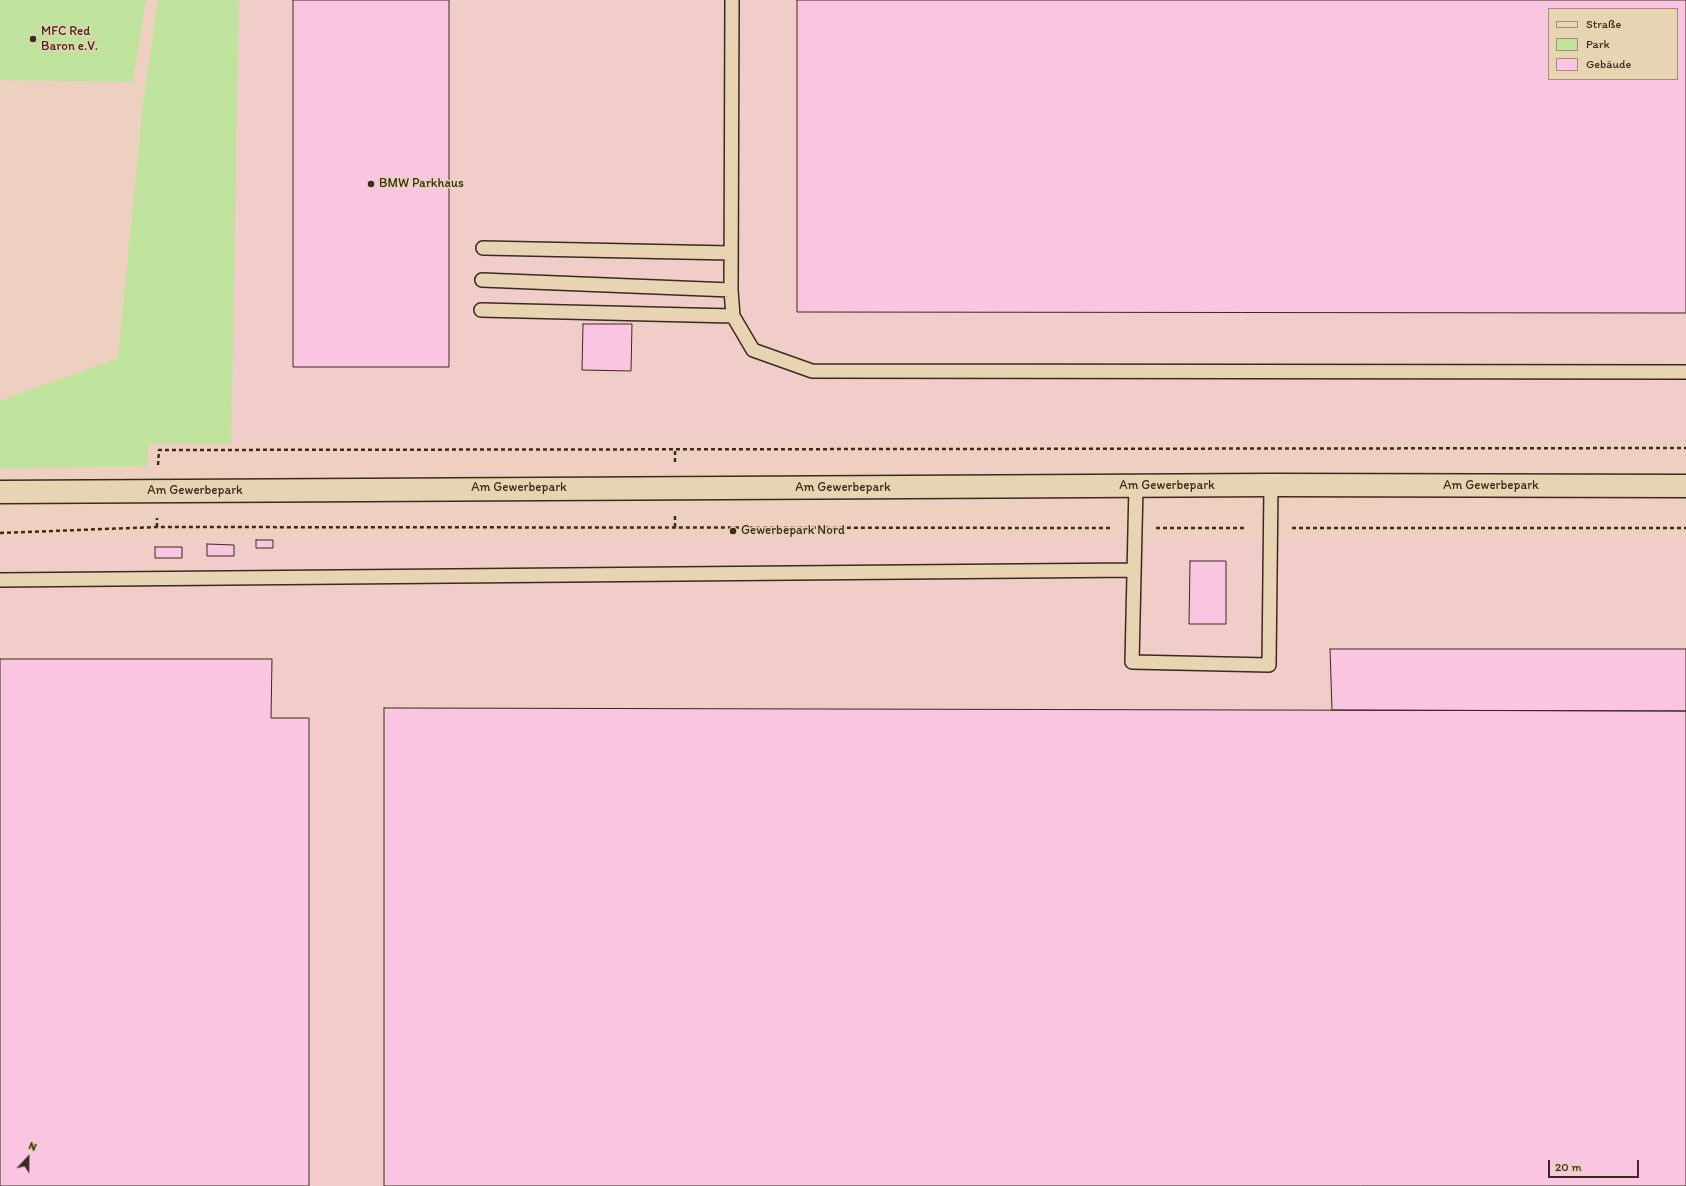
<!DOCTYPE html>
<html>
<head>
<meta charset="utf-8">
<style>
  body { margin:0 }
  #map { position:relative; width:1686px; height:1186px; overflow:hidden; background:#edd0c0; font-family:Itim,sans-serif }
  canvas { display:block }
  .legend { position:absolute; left:1548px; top:8px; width:130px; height:72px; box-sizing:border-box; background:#e8d4b2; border:1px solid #a39077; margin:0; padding:5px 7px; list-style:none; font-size:12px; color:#3b2a1e }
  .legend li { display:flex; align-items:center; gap:8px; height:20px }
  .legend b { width:20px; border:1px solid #a39077 }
  .north { position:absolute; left:8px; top:1138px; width:40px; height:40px; -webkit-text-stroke:3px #e8d4b2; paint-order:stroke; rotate:22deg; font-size:11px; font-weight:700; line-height:16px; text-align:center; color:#3b2a1e }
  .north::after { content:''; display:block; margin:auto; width:14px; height:18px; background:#3b2a1e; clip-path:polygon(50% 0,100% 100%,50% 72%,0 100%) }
  .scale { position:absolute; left:1548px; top:1160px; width:91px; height:18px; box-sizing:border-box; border:2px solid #3b2a1e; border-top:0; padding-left:5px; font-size:12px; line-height:14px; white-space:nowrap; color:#3b2a1e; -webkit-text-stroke:3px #e8d4b2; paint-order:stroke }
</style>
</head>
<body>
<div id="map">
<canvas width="1686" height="1186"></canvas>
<ul class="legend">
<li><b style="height:5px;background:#e8d4b2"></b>Straße</li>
<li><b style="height:11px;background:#bfe29c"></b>Park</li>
<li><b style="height:11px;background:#f9c5e1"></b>Gebäude</li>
</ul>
<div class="north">N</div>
<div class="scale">20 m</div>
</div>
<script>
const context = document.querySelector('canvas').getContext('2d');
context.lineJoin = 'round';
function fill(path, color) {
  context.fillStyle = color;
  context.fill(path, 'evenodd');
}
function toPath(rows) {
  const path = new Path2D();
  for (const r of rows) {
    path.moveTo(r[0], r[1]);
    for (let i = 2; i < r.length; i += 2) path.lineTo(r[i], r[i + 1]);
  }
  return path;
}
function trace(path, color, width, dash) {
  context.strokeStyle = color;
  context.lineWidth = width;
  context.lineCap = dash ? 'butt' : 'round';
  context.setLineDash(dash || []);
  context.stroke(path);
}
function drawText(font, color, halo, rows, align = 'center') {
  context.font = font + ' Itim,sans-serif';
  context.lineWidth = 3;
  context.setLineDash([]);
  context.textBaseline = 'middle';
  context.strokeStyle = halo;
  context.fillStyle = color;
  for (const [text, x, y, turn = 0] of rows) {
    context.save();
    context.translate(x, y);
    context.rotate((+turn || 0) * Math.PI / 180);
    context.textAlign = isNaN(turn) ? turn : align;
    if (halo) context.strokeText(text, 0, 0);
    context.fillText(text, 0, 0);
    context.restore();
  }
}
const built = toPath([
  [239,0,1686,0,1686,441,231,444],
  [1549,9,1677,9,1677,79,1549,79],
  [511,538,1084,540,1686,538,1686,1186,0,1186,0,540]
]);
const green = toPath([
  [0,0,146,0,133,82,0,80],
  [158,0,239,0,231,444,149,443,147,466,0,468,0,401,118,358,143,104]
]);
const building = toPath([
  [293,0,449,0,449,367,293,367,293,0],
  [797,0,1686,0,1686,313,797,312,797,0],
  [1549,9,1677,9,1677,79,1549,79,1549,9],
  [583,324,632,324,631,371,582,370,583,324],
  [256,540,273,540,273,548,256,548,256,540],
  [207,544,234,545,234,556,207,556,207,544],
  [155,547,182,547,182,558,155,558,155,547],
  [1190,561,1226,561,1226,624,1189,624,1190,561],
  [1330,649,1686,649,1686,711,1332,710,1330,649],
  [0,659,272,659,271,718,309,718,309,1186,0,1186,0,659],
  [384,708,1686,711,1686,1186,384,1186,384,708]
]);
const path = toPath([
  [675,451,675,462],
  [158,465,159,450,1686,448],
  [157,527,157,518],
  [675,527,675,515],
  [1156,528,1247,528],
  [1292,528,1686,528],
  [0,533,157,527,1113,528]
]);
const service = toPath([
  [732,0,731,290,733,316,753,350,812,371,1686,372],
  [483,248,731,253],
  [482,280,731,290],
  [481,310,733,316],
  [1136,486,1132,662,1269,665,1271,485],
  [0,580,1134,570]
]);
const tertiary = toPath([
  [0,492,1271,485,1686,486]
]);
const markers = [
  [33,39,4,"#3b2a1e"],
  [371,184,4,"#3b2a1e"],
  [733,531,4,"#3b2a1e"]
];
const poiNames = [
  ["MFC Red",41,32],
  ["Baron e.V.",41,47],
  ["BMW Parkhaus",379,184],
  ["Gewerbepark Nord",741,531]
];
const streetNames = [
  ["Am Gewerbepark",1167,486],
  ["Am Gewerbepark",1491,486],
  ["Am Gewerbepark",519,488],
  ["Am Gewerbepark",843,488],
  ["Am Gewerbepark",195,491]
];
fill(built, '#f1cdca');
fill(green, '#bfe29c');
fill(building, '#f9c5e1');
trace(building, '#3b2a1e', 1);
trace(service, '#3b2a1e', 16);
trace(tertiary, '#3b2a1e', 25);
trace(path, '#3b2a1e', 2.5, [4, 3]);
trace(service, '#e8d4b2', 13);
trace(tertiary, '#e8d4b2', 22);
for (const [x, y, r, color] of markers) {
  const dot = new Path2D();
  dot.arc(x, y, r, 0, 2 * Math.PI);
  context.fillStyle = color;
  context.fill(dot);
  trace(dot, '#e8d4b2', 1.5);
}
drawText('13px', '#3b2a1e', '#e8d4b2', poiNames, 'left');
drawText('13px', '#3b2a1e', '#e8d4b2', streetNames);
</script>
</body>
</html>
